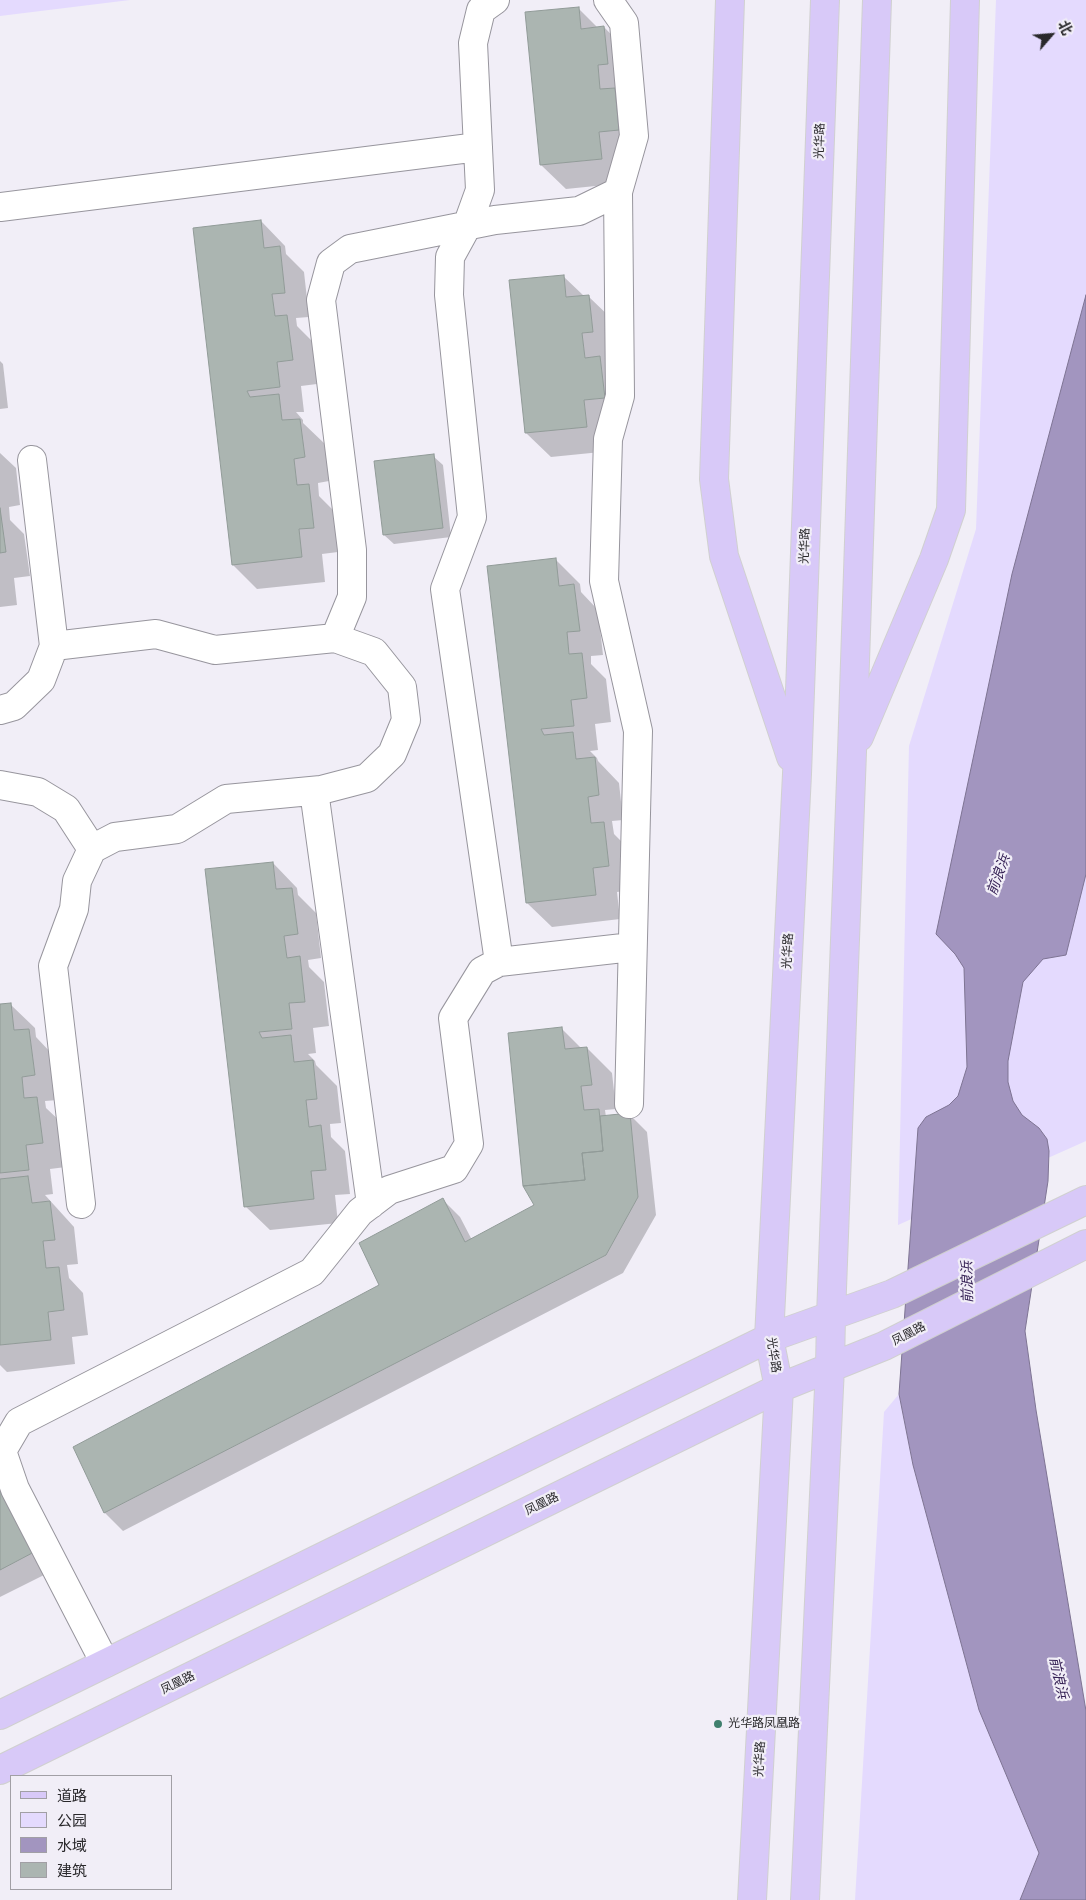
<!DOCTYPE html>
<html>
<head>
<meta charset="utf-8">
<style>
  body { margin:0 }
  #map { position:relative; width:1086px; height:1900px; overflow:hidden; background:#f1eef7; font-family:"Fira Sans","Noto Sans SC",sans-serif }
  canvas { display:block }
  .legend { position:absolute; left:10px; top:1775px; width:162px; height:115px; box-sizing:border-box; background:#f1eef7; border:1px solid #a19fa5; margin:0; padding:6px 9px; list-style:none; font-size:15px; color:#29282b }
  .legend li { display:flex; align-items:center; gap:10px; height:25px }
  .legend b { width:25px; border:1px solid #a19fa5 }
  .north { position:absolute; left:1026px; top:10px; width:50px; height:50px; -webkit-text-stroke:4px #f1eef7; paint-order:stroke; rotate:63deg; font-size:14px; font-weight:700; line-height:20px; text-align:center; color:#29282b }
  .north::after { content:''; display:block; margin:auto; width:18px; height:22px; background:#29282b; clip-path:polygon(50% 0,100% 100%,50% 72%,0 100%) }
</style>
</head>
<body>
<div id="map">
<canvas width="1086" height="1900"></canvas>
<ul class="legend">
<li><b style="height:6px;background:#d8c9f8"></b>道路</li>
<li><b style="height:14px;background:#e4dafe"></b>公园</li>
<li><b style="height:14px;background:#a295bf"></b>水域</li>
<li><b style="height:14px;background:#abb5b1"></b>建筑</li>
</ul>
<div class="north">北</div>
</div>
<script>
const context = document.querySelector('canvas').getContext('2d');
context.lineJoin = 'round';
function fill(path, color) {
  context.fillStyle = color;
  context.fill(path, 'evenodd');
}
function toPath(rows) {
  const path = new Path2D();
  for (const r of rows) {
    path.moveTo(r[0], r[1]);
    for (let i = 2; i < r.length; i += 2) path.lineTo(r[i], r[i + 1]);
  }
  return path;
}
function trace(path, color, width, dash) {
  context.strokeStyle = color;
  context.lineWidth = width;
  context.lineCap = dash ? 'butt' : 'round';
  context.setLineDash(dash || []);
  context.stroke(path);
}
function drawText(font, color, halo, rows, align = 'center') {
  context.font = font + ' "Fira Sans","Noto Sans SC",sans-serif';
  context.lineWidth = 4.5;
  context.setLineDash([]);
  context.textBaseline = 'middle';
  context.strokeStyle = halo;
  context.fillStyle = color;
  for (const [text, x, y, turn = 0] of rows) {
    context.save();
    context.translate(x, y);
    context.rotate((+turn || 0) * Math.PI / 180);
    context.textAlign = isNaN(turn) ? turn : align;
    if (halo) context.strokeText(text, 0, 0);
    context.fillText(text, 0, 0);
    context.restore();
  }
}
const green = toPath([
  [0,0,130,0,0,16],
  [996,0,1086,0,1086,1141,898,1225,909,746,976,529],
  [899,1394,913,1465,978,1703,1039,1853,1020,1900,855,1900,884,1412]
]);
const water = toPath([
  [1086,295,1086,874,1066,955,1043,959,1023,982,1008,1061,1008,1082,1013,1101,1022,1115,1039,1128,1047,1139,1049,1151,1048,1181,1025,1331,1036,1410,1086,1711,1086,1900,1020,1900,1039,1853,979,1710,913,1465,899,1394,918,1128,926,1117,949,1105,958,1096,967,1067,964,968,955,954,936,934,1012,574,1086,295]
]);
const shadow = toPath([
  [578,8,598,28,604,27,628,52,639,114,643,154,623,156,625,183,566,189,541,165],
  [261,221,285,246,286,254,304,272,309,317,296,318,297,326,312,341,317,384,301,386,304,412,296,412,303,420,303,423,325,444,329,481,318,483,319,496,333,510,338,552,322,554,325,582,257,589,233,565],
  [563,276,584,296,588,296,613,320,624,382,628,422,608,424,611,451,551,457,526,433,511,281],
  [0,361,3,364,8,408,0,409],
  [0,453,16,468,20,505,9,507,10,520,24,534,30,576,14,578,17,605,0,607],
  [433,456,443,465,451,537,394,544,384,535],
  [555,559,580,584,581,592,598,610,603,655,591,656,591,664,606,679,611,722,595,724,598,750,590,751,597,758,598,761,619,783,623,820,612,821,614,834,628,848,633,890,617,892,620,919,552,927,527,903,488,567],
  [273,863,297,888,298,895,316,913,321,958,308,960,309,967,324,982,329,1026,313,1028,316,1053,308,1054,315,1061,316,1065,337,1086,341,1123,330,1124,331,1137,345,1151,350,1194,335,1195,338,1223,270,1230,245,1206],
  [10,1004,35,1028,36,1037,53,1055,58,1100,45,1101,46,1108,62,1123,66,1167,50,1169,53,1194,45,1195,74,1227,78,1264,67,1265,69,1278,83,1293,88,1335,72,1337,75,1364,7,1372,0,1365,0,1005],
  [562,1029,582,1049,587,1048,612,1073,616,1109,605,1110,606,1117,629,1114,647,1132,656,1215,623,1273,123,1531,105,1513,74,1448,380,1286,442,1199,460,1217,472,1240,536,1206],
  [0,1476,54,1570,0,1597]
]);
const building = toPath([
  [579,7,581,29,604,26,608,64,598,65,600,89,615,88,619,130,599,132,602,159,540,165,525,12,579,7],
  [261,220,264,248,280,246,285,293,272,294,275,316,287,315,293,360,277,362,280,387,247,391,250,397,279,394,282,420,300,419,305,457,294,459,297,485,309,484,314,528,299,529,302,557,232,565,193,228,261,220],
  [564,275,566,297,589,295,593,332,582,333,585,358,600,356,605,398,584,400,587,427,525,433,509,280,564,275],
  [434,454,443,528,383,535,374,461,434,454],
  [0,508,6,552,0,553,0,508],
  [556,558,559,586,574,584,580,631,567,632,569,654,582,653,587,698,571,700,574,726,541,729,544,735,573,732,576,759,595,757,599,795,588,797,591,823,604,822,609,866,593,868,596,895,526,903,487,566,556,558],
  [273,862,276,889,292,888,298,934,284,936,287,958,300,956,305,1002,289,1003,292,1029,259,1032,262,1038,291,1035,294,1062,313,1060,317,1099,306,1100,309,1127,321,1125,326,1170,311,1171,314,1199,244,1207,205,869,273,862],
  [11,1003,14,1030,29,1029,35,1075,22,1077,24,1098,37,1097,43,1143,26,1145,29,1170,0,1173,0,1004,11,1003],
  [562,1027,565,1049,587,1047,592,1085,581,1086,584,1110,599,1109,603,1151,582,1153,585,1180,523,1186,508,1033,562,1027],
  [630,1113,638,1197,606,1255,104,1513,73,1447,379,1285,359,1243,443,1198,465,1242,534,1205,523,1186,585,1180,582,1153,603,1151,600,1116,630,1113],
  [28,1176,32,1203,50,1201,55,1240,43,1241,46,1268,59,1267,64,1310,48,1312,51,1340,0,1345,0,1179,28,1176],
  [0,1479,36,1551,0,1570,0,1479]
]);
const minor = toPath([
  [495,0,481,10,473,43,480,190,467,226,450,257,449,295,472,517,445,589,499,962],
  [608,0,624,23,634,136,618,192,620,396,608,439,604,581,638,731,629,1104],
  [0,207,478,147],
  [335,638,352,597,352,550,321,300,331,263,350,249,495,220,579,211,618,192],
  [54,646,156,634,215,650,335,638,374,652,402,687,406,720,392,754,367,778,321,790,226,799,177,829,115,837,92,849,77,881,74,909,53,966,81,1204],
  [0,710,14,706,41,680,54,646,32,460],
  [0,785,38,792,66,809,92,849],
  [314,791,371,1204],
  [105,1663,15,1489,2,1451,19,1422,312,1272,360,1212,389,1190,454,1169,469,1144,453,1018,482,971,499,962,632,947]
]);
const major = toPath([
  [730,0,714,479,724,556,791,757],
  [859,737,934,559,951,510,965,0],
  [0,1715,769,1338,892,1294,1086,1200],
  [0,1770,779,1388,884,1346,1086,1244],
  [752,1900,779,1388,769,1338,797,774,825,0],
  [805,1900,830,1367,831,1316,852,752,877,0]
]);
const markers = [
  [718,1724,5,"#3f7f6d"]
];
const streetNames = [
  ["光华路",820,141,-88],
  ["光华路",805,546,-88],
  ["光华路",788,951,-87],
  ["凤凰路",909,1334,-27],
  ["光华路",773,1355,81],
  ["凤凰路",542,1504,-26],
  ["凤凰路",178,1683,-26],
  ["光华路",760,1759,-87]
];
const poiNames = [
  ["光华路凤凰路",728,1724]
];
const waterNames = [
  ["前浪浜",999,875,-70],
  ["前浪浜",968,1282,-91],
  ["前浪浜",1058,1678,78]
];
fill(green, '#e4dafe');
fill(water, '#a295bf');
trace(water, '#7e7493', 1);
fill(shadow, '#0003');
fill(building, '#abb5b1');
trace(building, '#919b98', 1);
trace(minor, '#97959d', 30);
trace(major, '#d0d0d0', 30);
trace(minor, '#fff', 28);
trace(major, '#d8c9f8', 28);
for (const [x, y, r, color] of markers) {
  const dot = new Path2D();
  dot.arc(x, y, r, 0, 2 * Math.PI);
  context.fillStyle = color;
  context.fill(dot);
  trace(dot, '#f1eef7', 2);
}
drawText('12px', '#29282b', '#f1eef7', streetNames);
drawText('12px', '#29282b', '#f1eef7', poiNames, 'left');
drawText('italic 14px', '#321d52', '#f1eef7', waterNames);
</script>
</body>
</html>
